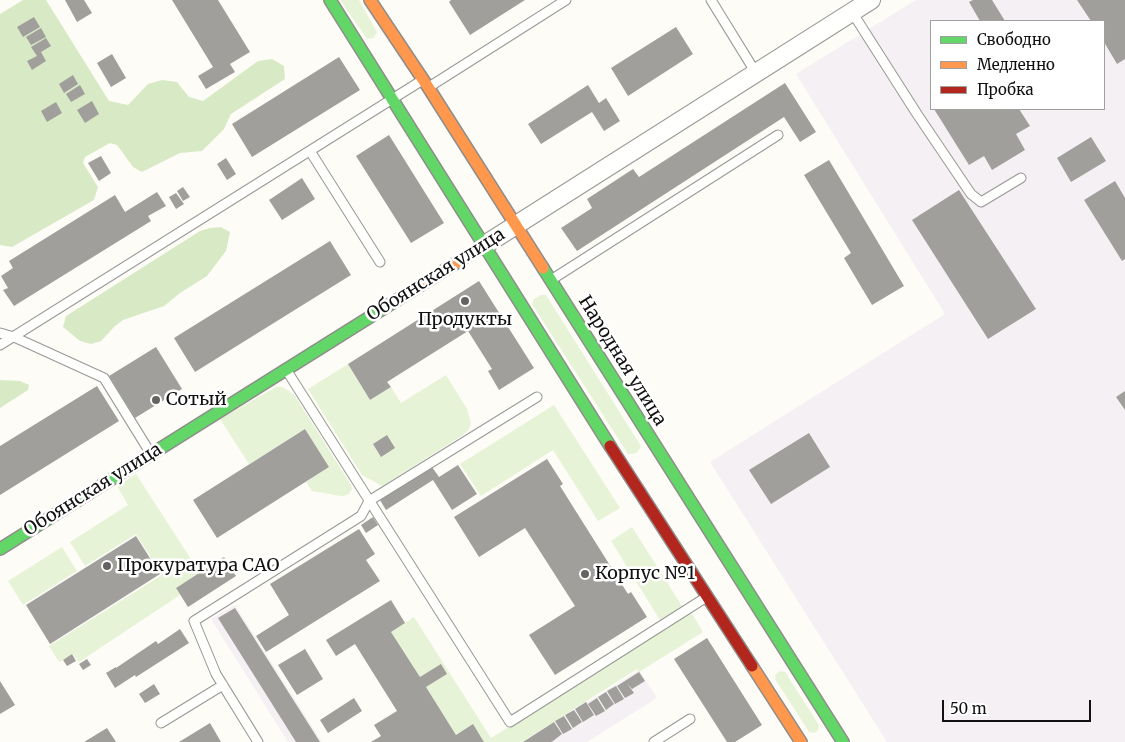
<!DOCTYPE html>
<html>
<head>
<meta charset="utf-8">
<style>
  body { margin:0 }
  #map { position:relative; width:1125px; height:742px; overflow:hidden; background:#fdfcf7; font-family:Merriweather,serif }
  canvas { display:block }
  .legend { position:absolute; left:930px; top:20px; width:175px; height:90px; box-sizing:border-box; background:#fff; border:1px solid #a0a0a0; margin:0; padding:6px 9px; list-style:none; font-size:15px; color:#111 }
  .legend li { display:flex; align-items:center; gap:10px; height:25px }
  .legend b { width:25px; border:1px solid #a0a0a0 }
  .scale { position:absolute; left:942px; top:700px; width:149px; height:22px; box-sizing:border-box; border:2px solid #111; border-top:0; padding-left:6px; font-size:15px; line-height:18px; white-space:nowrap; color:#111; -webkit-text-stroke:4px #fff; paint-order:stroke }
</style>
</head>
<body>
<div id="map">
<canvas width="1125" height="742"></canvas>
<ul class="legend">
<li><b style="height:6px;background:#63d668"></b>Свободно</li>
<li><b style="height:6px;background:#ff974d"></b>Медленно</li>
<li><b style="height:6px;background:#b3261e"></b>Пробка</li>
</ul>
<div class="scale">50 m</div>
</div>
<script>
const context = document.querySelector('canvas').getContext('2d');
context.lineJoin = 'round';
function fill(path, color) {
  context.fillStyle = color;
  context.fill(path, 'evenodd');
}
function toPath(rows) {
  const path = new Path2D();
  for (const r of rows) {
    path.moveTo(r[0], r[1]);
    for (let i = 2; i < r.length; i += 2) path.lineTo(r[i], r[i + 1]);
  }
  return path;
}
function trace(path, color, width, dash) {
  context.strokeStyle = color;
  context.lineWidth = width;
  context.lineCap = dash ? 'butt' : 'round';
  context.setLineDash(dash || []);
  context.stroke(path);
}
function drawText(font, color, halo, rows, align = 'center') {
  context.font = font + ' Merriweather,serif';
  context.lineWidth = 5;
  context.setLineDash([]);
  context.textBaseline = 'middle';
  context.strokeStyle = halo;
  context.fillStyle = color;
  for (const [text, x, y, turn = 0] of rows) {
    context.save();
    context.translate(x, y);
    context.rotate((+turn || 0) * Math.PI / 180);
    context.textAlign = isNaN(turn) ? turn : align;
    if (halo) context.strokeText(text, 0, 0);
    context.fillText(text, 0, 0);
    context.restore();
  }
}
const industrial = toPath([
  [916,0,1125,0,1125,742,887,742,710,462,945,314,796,74],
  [931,21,1104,21,1104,109,931,109],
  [235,605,322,742,288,742,211,619],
  [639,670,657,698,587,742,524,742]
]);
const green = toPath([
  [340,0,359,0,377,32,374,38,367,39],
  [541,295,546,295,641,446,639,450,636,453,632,454,628,454,532,304,534,299],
  [348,364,370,400,391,387,401,403,446,375,467,409,471,423,469,429,463,435,382,486,362,475,308,389],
  [276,387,282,387,289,391,295,396,351,485,352,489,349,494,344,496,340,496,312,491,306,482,329,467,305,429,249,464,220,419],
  [554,405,620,508,598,521,553,450,481,496,460,464],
  [136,474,200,573,176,588,180,595,79,662,73,654,59,662,49,646,162,575,136,534,85,566,70,542,128,505,117,486],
  [632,527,682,606,660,620,611,541],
  [62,547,77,571,23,605,8,581],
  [691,612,703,632,639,672,637,669,522,742,484,742,473,725,456,735,426,687,447,674,420,677,391,632,414,617,491,738],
  [780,671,785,672,819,725,818,730,816,732,814,733,809,732,775,679,776,674]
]);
const forest = toPath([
  [23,0,46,0,109,101,128,105,148,84,162,80,177,82,189,97,203,101,258,61,272,59,284,66,285,79,231,114,224,129,202,151,180,153,142,172,133,167,117,145,110,143,85,157,83,163,98,187,94,200,12,247,0,245,0,14],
  [221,227,230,232,226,251,207,276,180,293,164,306,123,320,115,326,101,341,91,344,80,341,63,327,66,316,200,231,210,228],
  [0,380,20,381,29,385,28,390,0,408]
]);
const building = toPath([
  [65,0,84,0,92,13,77,22],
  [172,0,218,0,250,52,230,64,235,72,206,89,198,76,213,67],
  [451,0,525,0,470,35,449,2],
  [973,0,992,0,1005,21,980,21,969,2],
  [1077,0,1125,0,1125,59,1117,64,1104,42,1104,21,1091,21],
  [34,17,40,27,23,37,17,27],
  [676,27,693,54,628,96,611,68],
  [41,28,46,37,31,45,26,37],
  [46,38,51,46,41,52,46,61,32,70,27,61,37,56,31,47],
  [112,54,126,78,111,87,97,63],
  [339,57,360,90,252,157,232,124],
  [73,75,78,84,64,93,59,84],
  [785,83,816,132,800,142,784,117,577,251,561,228,592,208,587,199,633,169,639,177],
  [80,85,85,94,71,102,66,94],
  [588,85,599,103,606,98,620,121,604,131,592,112,541,144,528,124],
  [92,101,99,114,85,123,77,110],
  [56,102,62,113,47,122,41,111],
  [934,109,1019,109,1030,126,1016,134,1025,150,992,170,984,156,969,165],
  [389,135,444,223,411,243,356,156],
  [1091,137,1106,161,1071,182,1057,158],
  [101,156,111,173,99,181,88,163],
  [226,158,236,174,227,180,217,164],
  [829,160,904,286,872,305,844,258,851,253,804,175],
  [302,178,315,199,282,220,269,200],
  [1115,181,1125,198,1125,259,1122,261,1084,200],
  [183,187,190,197,183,201,177,191],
  [959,190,1036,309,988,339,912,220],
  [157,192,166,206,148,216,151,221,14,306,3,290,8,288,1,276,13,268,9,261,115,195,125,212],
  [176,193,184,204,176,209,169,197],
  [330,241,351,275,195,372,174,338],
  [479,281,534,368,499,390,488,371,492,369,468,331,387,382,391,387,370,400,348,364],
  [156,347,182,389,135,418,109,376],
  [97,386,119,421,0,495,0,446],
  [1125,391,1125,410,1116,397],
  [305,429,329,467,217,538,193,500],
  [809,433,830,467,771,504,749,470],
  [387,435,395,448,381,457,373,444],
  [547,459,563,484,560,486,628,594,631,592,647,617,555,675,529,635,575,606,525,528,479,557,454,517],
  [458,465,477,494,452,510,433,480,386,510,380,500,432,467,439,477],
  [373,517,378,525,366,533,361,525],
  [359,529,375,554,366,560,380,581,266,652,256,636,289,615,270,584],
  [136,536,160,574,50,644,26,605],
  [224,557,236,576,188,607,176,588],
  [391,600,405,623,391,632,420,677,441,664,447,674,426,687,456,735,473,724,484,742,371,742,381,736,374,725,397,711,355,644,336,656,326,640],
  [235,608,320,742,296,742,218,618],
  [180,629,189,643,136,677,135,675,115,688,106,673,116,667,116,668,156,641,158,644],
  [707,638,762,725,735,742,727,742,674,659],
  [305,649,323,679,297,695,278,665],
  [72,654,76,661,67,666,63,660],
  [87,659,91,665,83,670,79,664],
  [639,672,645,681,632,689,627,683,634,693,625,698,617,686],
  [0,681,15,705,0,714],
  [154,684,160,694,145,703,139,694],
  [616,686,624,699,615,704,607,691],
  [606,692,614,704,606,710,598,697],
  [354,698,362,711,328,733,320,720],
  [597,698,605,711,596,716,588,704],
  [586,702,594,715,583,722,575,709],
  [574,710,582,722,573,728,565,715],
  [564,716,572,729,563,734,555,721],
  [554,722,562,734,553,741,551,742,523,742],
  [210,723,221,742,179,742],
  [107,728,116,742,84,742]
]);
const lane = toPath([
  [711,0,756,73],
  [852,12,917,114,971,194,981,202,1021,178],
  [429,87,566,0],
  [310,151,380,262],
  [551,280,778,135],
  [0,333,14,337,104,378,151,454],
  [0,345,421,81],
  [287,371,510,722,705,598],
  [161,723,223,685],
  [258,742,216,674,194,621,361,516,369,501,537,397],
  [654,742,690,719]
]);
const street = toPath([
  [483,246,871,0]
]);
const fast = toPath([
  [330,0,610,446],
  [543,268,843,742],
  [0,549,397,300]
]);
const slow = toPath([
  [370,0,428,87,543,268],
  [397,300,483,246],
  [752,666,801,742]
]);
const jam = toPath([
  [610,446,752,666]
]);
const markers = [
  [465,301,5,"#646362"],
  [156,400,5,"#646362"],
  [107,566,5,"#646362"],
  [585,574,5,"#646362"]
];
const streetNames = [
  ["Обоянская улица",436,275,-32],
  ["Народная улица",622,361,58],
  ["Обоянская улица",93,490,-32]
];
const poiNames = [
  ["Продукты",465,320,"center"],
  ["Сотый",166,400],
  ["Прокуратура САО",117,566],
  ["Корпус №1",595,574]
];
fill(industrial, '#f5f0f3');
fill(green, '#e7f3d7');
fill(forest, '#d8eac5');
fill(building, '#a19f9c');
trace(lane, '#979795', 11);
trace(street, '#979795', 20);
trace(fast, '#8e8d8b', 14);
trace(slow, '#8e8d8b', 14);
trace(jam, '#8e8d8b', 14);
trace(lane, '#fffffe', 9);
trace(street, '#fffffe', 18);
trace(fast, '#63d668', 11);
trace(slow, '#ff974d', 11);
trace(jam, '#b3261e', 11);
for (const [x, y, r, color] of markers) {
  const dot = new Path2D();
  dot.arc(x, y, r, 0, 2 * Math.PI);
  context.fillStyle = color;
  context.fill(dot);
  trace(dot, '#fff', 2);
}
drawText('18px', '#111', '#fff', streetNames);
drawText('18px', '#111', '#fff', poiNames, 'left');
</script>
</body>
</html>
